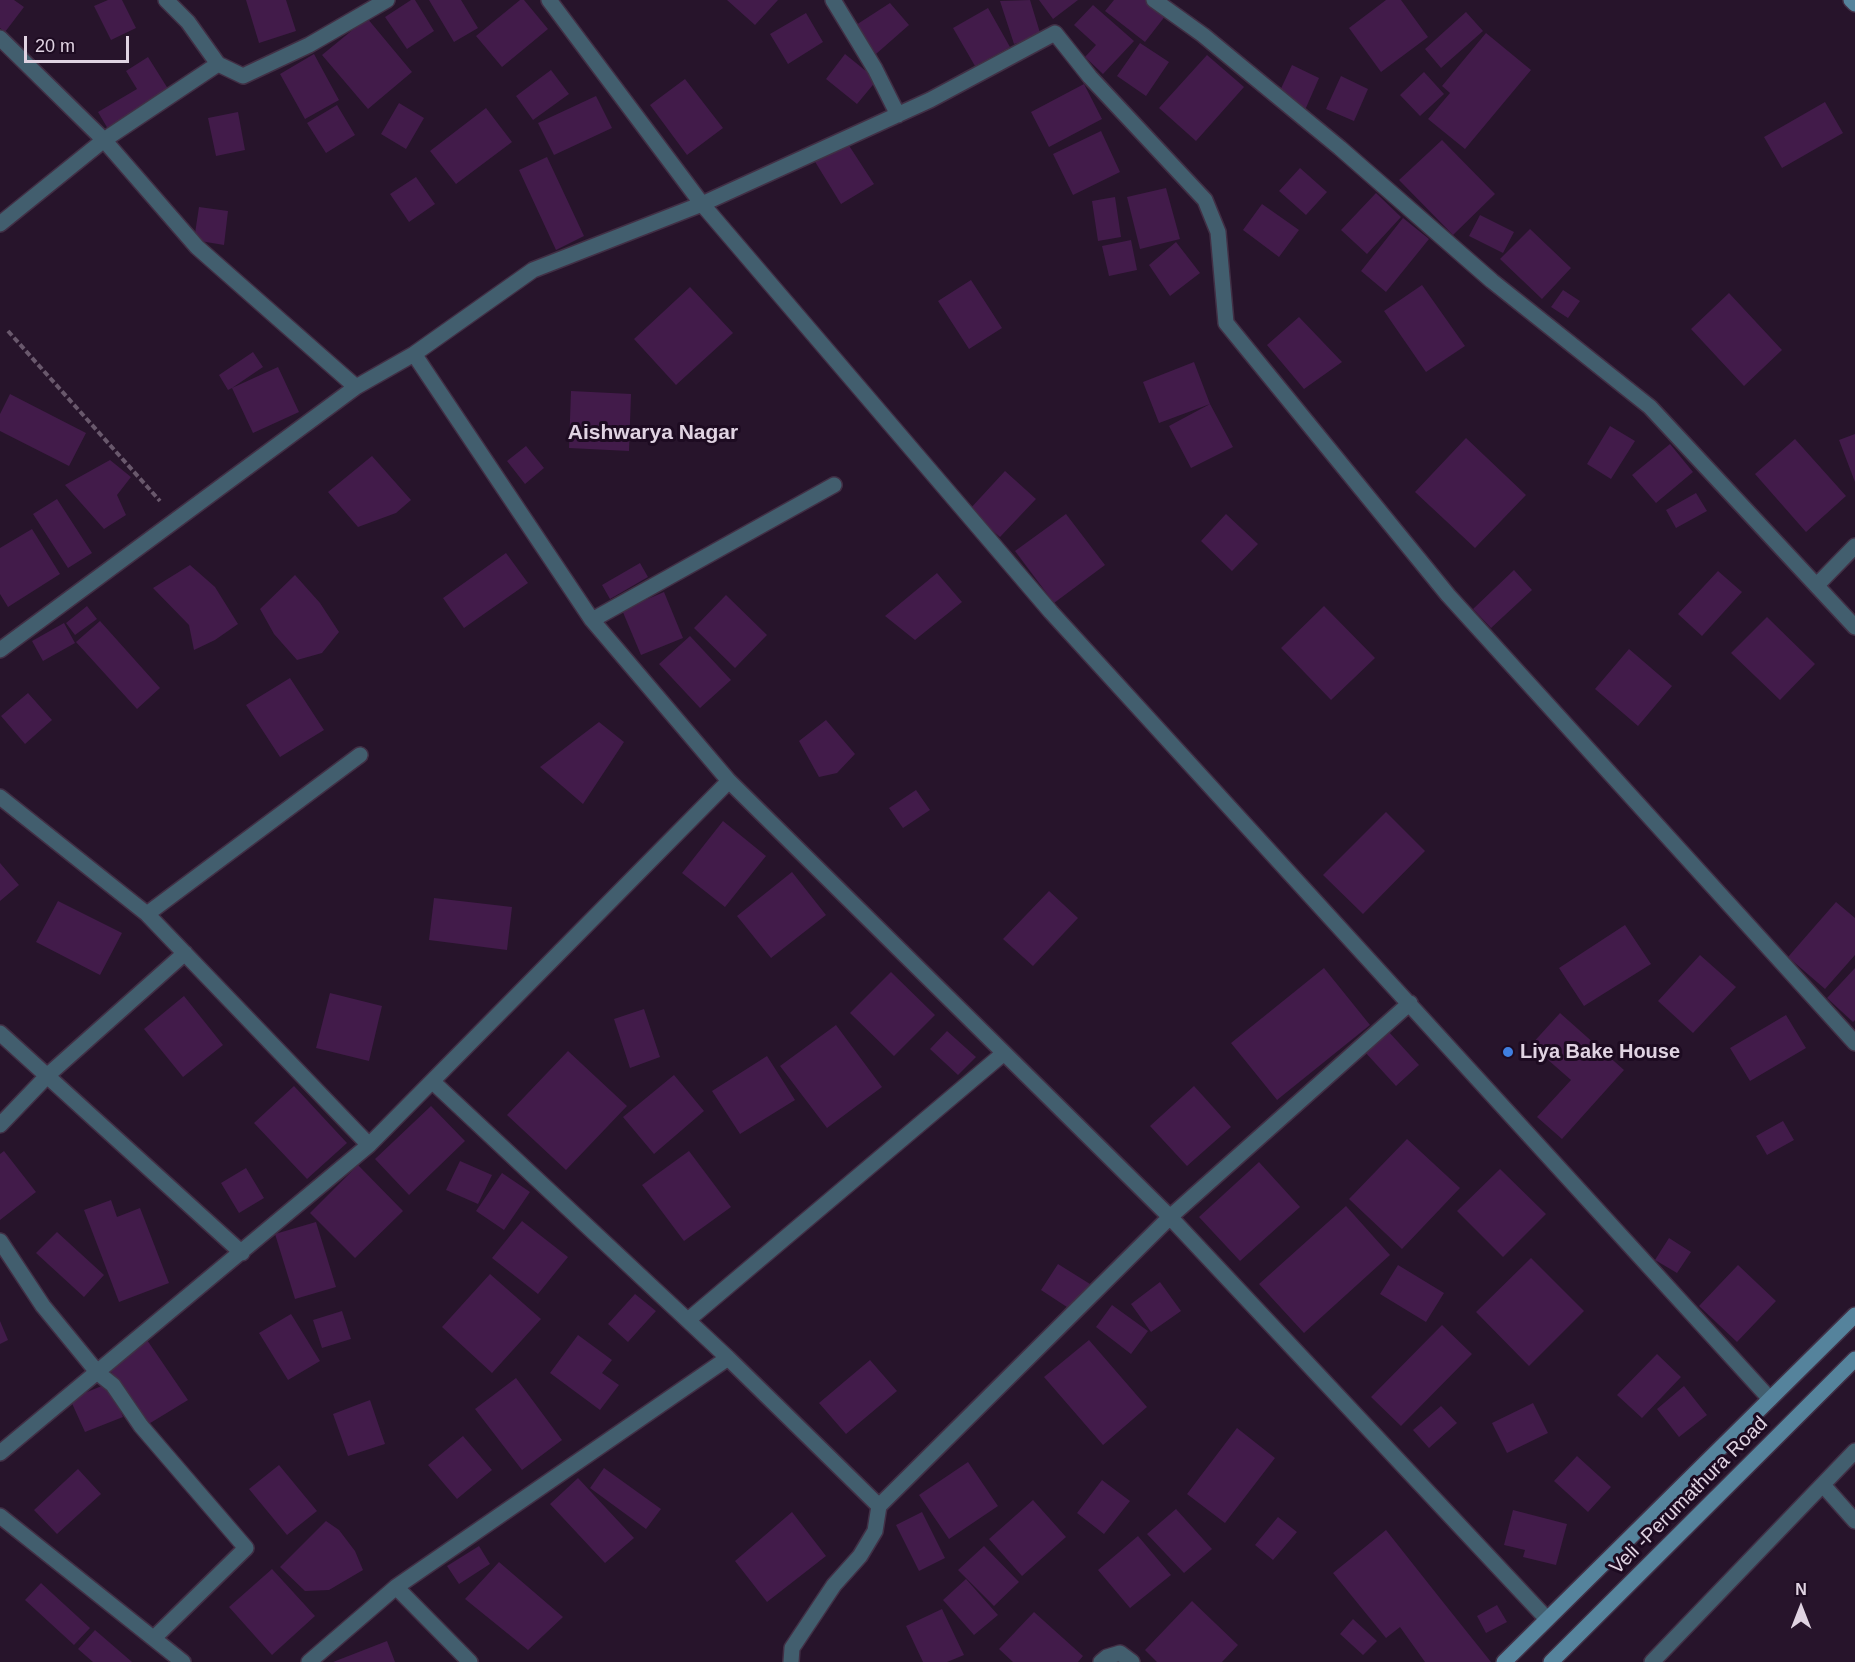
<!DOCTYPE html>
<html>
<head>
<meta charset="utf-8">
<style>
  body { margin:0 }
  #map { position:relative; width:1855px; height:1662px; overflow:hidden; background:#27142b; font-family:Arial,sans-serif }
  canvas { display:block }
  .north { position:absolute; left:1771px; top:1578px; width:60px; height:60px; -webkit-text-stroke:4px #1d0b21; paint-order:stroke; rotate:0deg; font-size:16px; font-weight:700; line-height:24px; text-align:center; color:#e0d3e2 }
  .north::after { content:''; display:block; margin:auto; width:21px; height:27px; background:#e0d3e2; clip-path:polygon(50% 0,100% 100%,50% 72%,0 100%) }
  .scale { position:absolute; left:24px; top:36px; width:105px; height:27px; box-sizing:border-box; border:3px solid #e0d3e2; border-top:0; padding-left:8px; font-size:18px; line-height:21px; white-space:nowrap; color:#e0d3e2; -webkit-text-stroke:4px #1d0b21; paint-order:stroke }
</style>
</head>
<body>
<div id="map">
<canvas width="1855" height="1662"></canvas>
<div class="north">N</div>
<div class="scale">20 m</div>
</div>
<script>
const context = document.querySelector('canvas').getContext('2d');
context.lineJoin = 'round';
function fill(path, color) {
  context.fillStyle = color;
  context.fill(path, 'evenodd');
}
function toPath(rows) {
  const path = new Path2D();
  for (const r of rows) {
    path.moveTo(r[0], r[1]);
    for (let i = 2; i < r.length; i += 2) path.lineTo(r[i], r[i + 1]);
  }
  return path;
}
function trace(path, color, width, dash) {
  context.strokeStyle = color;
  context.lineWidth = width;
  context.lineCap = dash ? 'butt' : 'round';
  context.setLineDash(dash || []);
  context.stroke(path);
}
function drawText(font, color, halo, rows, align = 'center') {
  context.font = font + ' Arial,sans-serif';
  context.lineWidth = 6;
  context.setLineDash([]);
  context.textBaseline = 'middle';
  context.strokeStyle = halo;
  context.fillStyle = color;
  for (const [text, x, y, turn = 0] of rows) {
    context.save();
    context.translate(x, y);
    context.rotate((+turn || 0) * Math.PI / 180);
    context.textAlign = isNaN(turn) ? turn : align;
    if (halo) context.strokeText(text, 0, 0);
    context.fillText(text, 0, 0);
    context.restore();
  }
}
const building = toPath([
  [0,0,14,0,24,7,5,32,0,28],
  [108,0,122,0,136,28,111,40,94,6],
  [246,0,286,0,296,31,259,43],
  [411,0,415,0,434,31,407,49,385,17],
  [429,0,461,0,478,28,454,42],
  [520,0,524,0,548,29,502,67,476,36],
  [727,0,778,0,755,25],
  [1030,0,1041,36,1014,44,1000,1],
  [1039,0,1078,0,1053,19],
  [1114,0,1147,0,1166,15,1145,42,1105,11],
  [1386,0,1401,0,1428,37,1381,72,1349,28],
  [890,3,909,25,876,54,856,25],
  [1093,5,1134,41,1103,74,1085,57,1096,45,1074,25],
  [988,8,1010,47,975,66,953,28],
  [1466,12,1483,31,1441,68,1425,49],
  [806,13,823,42,788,64,770,34],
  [367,18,412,72,368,109,322,55],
  [1486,33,1531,70,1465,149,1428,119,1450,93,1442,86],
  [1140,43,1169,62,1146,96,1117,76],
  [314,54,339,100,305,119,280,74],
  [845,54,877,80,857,104,826,79],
  [1207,55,1244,87,1196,141,1159,108],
  [148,57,170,92,108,129,98,112,137,89,126,71],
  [1292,65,1319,78,1305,110,1277,97],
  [551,70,569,94,533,120,516,96],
  [1424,72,1444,94,1420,116,1400,95],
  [1341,76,1368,89,1354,121,1326,109],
  [685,79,723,128,687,155,650,105],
  [1084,84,1102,119,1049,147,1031,112],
  [596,96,612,128,554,155,538,123],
  [1825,102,1843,133,1782,168,1764,137],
  [399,103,424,118,406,149,381,134],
  [337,105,355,135,326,153,307,123],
  [486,108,512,142,456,184,430,151],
  [238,112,245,150,216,156,208,118],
  [1101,131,1120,172,1073,195,1053,154],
  [1442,140,1495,194,1453,235,1399,180],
  [846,141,874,184,841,204,814,160],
  [547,157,584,236,556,250,519,170],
  [1300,168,1327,192,1306,215,1279,191],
  [416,177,435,204,409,222,390,194],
  [1166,188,1180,239,1140,249,1127,197],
  [1376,193,1401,217,1367,254,1341,230],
  [1115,197,1121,237,1098,241,1092,201],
  [1262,204,1299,230,1279,257,1243,230],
  [199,207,228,211,224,245,194,240],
  [1480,215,1514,232,1503,253,1469,236],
  [1403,218,1429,239,1386,292,1361,271],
  [1530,229,1571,268,1542,299,1500,259],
  [1131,240,1137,270,1109,276,1102,246],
  [1176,242,1200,273,1170,296,1149,265],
  [971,280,1002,328,969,349,938,301],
  [1422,285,1465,346,1426,372,1384,311],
  [690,287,733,333,676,385,634,339],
  [1563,290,1580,301,1568,318,1551,307],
  [1729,293,1782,350,1744,386,1691,329],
  [1299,317,1342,362,1304,389,1267,345],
  [253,352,263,367,232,388,278,367,299,412,253,433,232,388,228,390,219,375],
  [1194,362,1210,404,1159,423,1143,382],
  [571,391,631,394,629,451,569,448],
  [10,394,86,433,69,466,0,431,0,414],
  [1210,404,1233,447,1191,468,1169,426],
  [1610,426,1635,441,1611,479,1587,464],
  [1855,434,1855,482,1839,440],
  [1466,438,1526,495,1475,548,1415,492],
  [1795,439,1846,496,1806,532,1755,474],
  [1670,444,1693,472,1656,503,1632,475],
  [526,446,544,468,525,484,507,461],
  [372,456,411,500,396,513,358,527,328,492],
  [110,460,131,477,117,495,126,515,104,529,65,485],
  [1005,471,1036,499,1000,537,969,510],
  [1696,493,1707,511,1676,528,1666,510],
  [57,499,92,553,68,568,33,514],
  [1066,514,1105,565,1054,603,1015,551],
  [1226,514,1258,544,1232,571,1201,541],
  [32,529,60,574,8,607,0,594,0,548],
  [506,553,528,583,464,628,443,598],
  [640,563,648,577,610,599,602,585],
  [190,565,215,587,238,624,215,640,194,650,189,625,153,588],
  [1514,570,1532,590,1491,628,1473,609],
  [1718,571,1742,592,1702,636,1678,614],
  [937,573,962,602,915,640,885,616],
  [295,575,320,603,339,632,322,653,297,660,274,634,260,609],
  [664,592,683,638,641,655,622,610],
  [726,595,767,635,735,668,694,628],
  [87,606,97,619,75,635,66,623],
  [1324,606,1375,658,1331,700,1281,648],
  [1767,617,1815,664,1780,700,1731,653],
  [100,621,160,688,137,709,76,642],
  [64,623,75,643,43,661,32,641],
  [690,636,731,680,700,708,659,664],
  [1629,649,1672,686,1638,726,1595,689],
  [290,678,324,730,280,757,246,705],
  [28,693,52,720,25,744,1,716],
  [826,720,855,754,837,773,819,777,799,741],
  [599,722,624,742,583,804,540,767],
  [916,790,930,810,903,828,889,808],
  [1386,812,1425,851,1363,914,1323,875],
  [723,821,766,856,725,907,682,873],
  [0,863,19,885,0,901],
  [792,872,826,915,771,958,737,916],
  [1049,891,1078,918,1033,966,1003,939],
  [434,898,512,907,507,950,429,940],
  [58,901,122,933,100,975,36,942],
  [1836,902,1855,918,1855,955,1825,989,1788,957],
  [1625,925,1651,964,1584,1006,1559,968],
  [1700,955,1736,987,1693,1033,1658,1001],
  [1324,968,1370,1025,1277,1100,1231,1043],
  [1855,968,1855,1020,1853,1022,1827,998],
  [891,972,935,1015,894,1056,850,1013],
  [330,993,382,1006,369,1061,316,1048],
  [184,996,223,1045,183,1077,144,1029],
  [644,1009,660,1057,630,1068,614,1019],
  [1560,1013,1624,1070,1562,1139,1537,1117,1571,1080,1531,1045],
  [1786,1015,1806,1048,1750,1081,1730,1048],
  [836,1025,882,1087,827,1128,780,1066],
  [947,1031,976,1057,958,1075,930,1049],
  [1388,1031,1419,1065,1396,1086,1365,1052],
  [568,1051,627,1106,566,1170,507,1115],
  [767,1056,795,1100,740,1134,712,1091],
  [674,1075,704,1111,654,1154,623,1117],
  [294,1086,347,1143,307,1179,254,1123],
  [1194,1086,1231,1127,1187,1166,1150,1126],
  [431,1106,465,1141,409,1195,375,1159],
  [1783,1121,1794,1140,1767,1155,1756,1136],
  [1407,1139,1460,1188,1402,1249,1349,1199],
  [4,1151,36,1192,0,1220,0,1154],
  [689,1151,731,1207,684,1241,642,1185],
  [460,1161,492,1175,478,1204,446,1190],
  [1259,1162,1300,1207,1240,1261,1199,1217],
  [358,1165,403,1211,355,1258,310,1213],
  [246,1168,264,1198,239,1213,221,1183],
  [1500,1169,1546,1214,1503,1257,1457,1211],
  [502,1173,530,1192,504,1230,476,1211],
  [111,1200,117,1217,140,1208,169,1283,119,1302,84,1210],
  [1346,1206,1390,1255,1304,1333,1259,1284],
  [522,1221,568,1257,538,1294,492,1258],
  [316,1222,336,1287,295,1299,275,1234],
  [57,1232,104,1275,84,1297,36,1253],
  [1669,1238,1691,1252,1677,1273,1655,1260],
  [1531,1258,1584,1311,1529,1366,1476,1312],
  [1058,1264,1090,1284,1073,1311,1041,1290],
  [1398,1265,1444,1293,1426,1322,1380,1294],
  [1738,1265,1776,1301,1737,1342,1699,1306],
  [490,1274,541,1319,492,1373,442,1327],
  [1160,1282,1181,1311,1151,1332,1131,1304],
  [635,1294,656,1311,628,1342,608,1324],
  [1112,1305,1148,1331,1131,1354,1096,1327],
  [342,1311,351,1339,322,1348,313,1320],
  [291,1314,320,1361,288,1380,259,1333],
  [0,1321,8,1340,0,1344],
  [1442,1325,1472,1354,1401,1426,1371,1397],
  [578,1335,612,1360,602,1373,619,1385,600,1410,550,1373],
  [147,1340,188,1400,147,1425,110,1370],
  [1089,1340,1147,1407,1103,1445,1044,1377],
  [1657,1354,1681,1377,1642,1418,1617,1395],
  [870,1360,897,1391,846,1434,819,1403],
  [516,1378,562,1440,522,1470,475,1409],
  [109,1383,123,1417,85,1432,70,1399],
  [1684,1386,1707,1415,1679,1437,1657,1409],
  [370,1400,385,1444,348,1456,333,1414],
  [1533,1403,1548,1433,1507,1453,1492,1423],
  [1441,1406,1457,1423,1429,1448,1413,1430],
  [1237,1428,1275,1458,1225,1523,1187,1494],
  [463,1436,492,1470,457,1499,428,1465],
  [1577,1456,1611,1487,1588,1512,1554,1481],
  [968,1462,998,1506,949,1539,919,1495],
  [279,1465,317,1511,287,1535,249,1489],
  [604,1468,661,1509,646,1529,590,1488],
  [78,1469,101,1494,57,1534,34,1510],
  [578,1478,634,1538,605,1563,550,1504],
  [1102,1480,1130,1501,1104,1534,1077,1513],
  [1033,1500,1066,1537,1022,1576,989,1539],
  [1176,1509,1212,1549,1184,1573,1147,1534],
  [1513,1510,1567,1524,1556,1565,1523,1557,1525,1550,1504,1545],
  [792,1512,826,1556,767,1602,735,1561],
  [922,1512,945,1558,919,1571,896,1525],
  [1278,1517,1297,1532,1273,1560,1255,1545],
  [326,1521,339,1530,355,1551,363,1570,329,1590,305,1591,280,1567],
  [1386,1530,1443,1602,1491,1662,1425,1662,1400,1627,1386,1638,1333,1573],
  [1138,1536,1171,1575,1130,1608,1098,1570],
  [479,1546,490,1564,459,1584,447,1566],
  [984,1546,1019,1582,994,1606,958,1570],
  [499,1562,563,1617,528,1650,465,1599],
  [272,1569,315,1616,272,1655,229,1607],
  [966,1579,998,1615,974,1635,943,1600],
  [41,1583,90,1628,74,1645,25,1600],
  [1192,1601,1238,1645,1222,1662,1157,1662,1145,1650],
  [1497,1605,1507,1622,1486,1633,1477,1616],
  [942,1609,964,1655,947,1662,923,1662,906,1626],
  [1034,1612,1083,1656,1078,1662,1013,1662,999,1649],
  [1353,1619,1377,1641,1363,1655,1340,1634],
  [95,1630,132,1662,93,1662,78,1649],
  [387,1641,395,1662,333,1662]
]);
const path = toPath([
  [8,331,160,501]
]);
const lane = toPath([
  [1823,1485,1855,1521],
  [1652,1662,1855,1451]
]);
const street = toPath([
  [166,0,188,22,218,64,243,76,309,45,387,0],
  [833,0,875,69,898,115],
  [1154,0,1203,35,1340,148,1492,281,1650,407,1855,627],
  [0,38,104,140,197,247,356,387],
  [0,224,104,140,218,64],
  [414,354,592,620,729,781,1170,1217,1547,1619],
  [1817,585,1855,546],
  [592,620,834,485],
  [0,650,356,387,414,354,533,270,702,204,549,0],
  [0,797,147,914,369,1145,729,781],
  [147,914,360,755],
  [0,1033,242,1253],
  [433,1082,728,1358,879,1506,875,1531,860,1556,834,1585,792,1648,791,1662],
  [0,1125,48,1075,185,953],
  [0,1241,43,1306,98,1373,113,1385,141,1426,246,1548,155,1637],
  [688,1320,1004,1053],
  [1770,1399,1051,612,702,204,930,100,1055,33,1090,77,1205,200,1218,232,1226,323,1448,595,1855,1043],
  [0,1453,369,1145],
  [879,1506,1170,1217,1410,1003],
  [0,1516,183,1662],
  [396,1587,470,1662],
  [309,1662,396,1587,728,1358],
  [1101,1662,1107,1657,1120,1653,1132,1662]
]);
const secondary = toPath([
  [1851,0,1855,4],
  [1504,1662,1855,1315],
  [1551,1662,1855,1359]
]);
const markers = [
  [1508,1052,6,"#3f7fe0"]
];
const poiNames = [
  ["Liya Bake House",1520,1052]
];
const streetNames = [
  ["Veli -Perumathura Road",1689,1496,-45]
];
const neighbourhoodNames = [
  ["Aishwarya Nagar",653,433]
];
fill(building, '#421b4a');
trace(lane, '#412f45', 18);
trace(street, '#412f45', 18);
trace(secondary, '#412f45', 18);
trace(path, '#69586c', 4, [6, 3]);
trace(lane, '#425e6e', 15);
trace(street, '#425e6e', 15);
trace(secondary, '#55839c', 15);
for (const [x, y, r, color] of markers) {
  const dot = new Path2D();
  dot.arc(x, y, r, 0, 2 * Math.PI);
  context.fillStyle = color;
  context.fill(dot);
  trace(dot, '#1d0b21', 2);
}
drawText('bold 20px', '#e0d3e2', '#1d0b21', poiNames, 'left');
drawText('20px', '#e0d3e2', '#1d0b21', streetNames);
drawText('bold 21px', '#e0d3e2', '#1d0b21', neighbourhoodNames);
</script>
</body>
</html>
